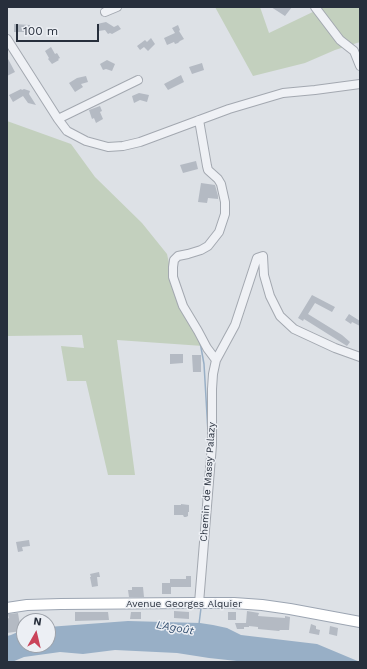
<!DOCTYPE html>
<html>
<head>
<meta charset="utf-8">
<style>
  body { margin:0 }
  #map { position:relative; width:367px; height:669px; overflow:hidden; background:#dde1e6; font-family:"Work Sans",sans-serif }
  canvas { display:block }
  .frame { position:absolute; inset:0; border:8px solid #272f3c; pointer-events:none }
  .north { position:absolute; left:16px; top:613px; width:40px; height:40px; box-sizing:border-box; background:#eceff4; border:1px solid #9da2aa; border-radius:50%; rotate:8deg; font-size:11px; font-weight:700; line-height:16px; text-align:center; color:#272f3c }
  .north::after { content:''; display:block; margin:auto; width:14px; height:18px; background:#ca4359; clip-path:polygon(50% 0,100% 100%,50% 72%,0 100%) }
  .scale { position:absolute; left:16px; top:24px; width:83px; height:18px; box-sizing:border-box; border:2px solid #272f3c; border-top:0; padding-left:5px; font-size:12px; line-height:14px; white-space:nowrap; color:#272f3c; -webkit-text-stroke:3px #eceff4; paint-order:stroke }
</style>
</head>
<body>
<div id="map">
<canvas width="367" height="669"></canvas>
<div class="frame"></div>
<div class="north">N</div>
<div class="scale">100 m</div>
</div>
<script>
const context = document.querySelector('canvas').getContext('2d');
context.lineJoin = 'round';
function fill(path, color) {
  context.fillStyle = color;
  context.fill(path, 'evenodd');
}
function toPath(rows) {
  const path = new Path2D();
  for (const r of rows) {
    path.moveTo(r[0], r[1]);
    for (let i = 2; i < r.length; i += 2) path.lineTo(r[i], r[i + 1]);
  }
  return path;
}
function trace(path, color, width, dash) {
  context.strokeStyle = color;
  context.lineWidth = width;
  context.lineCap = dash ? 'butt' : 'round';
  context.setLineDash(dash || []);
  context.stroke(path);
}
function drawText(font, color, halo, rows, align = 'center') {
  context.font = font + ' "Work Sans",sans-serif';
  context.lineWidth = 3;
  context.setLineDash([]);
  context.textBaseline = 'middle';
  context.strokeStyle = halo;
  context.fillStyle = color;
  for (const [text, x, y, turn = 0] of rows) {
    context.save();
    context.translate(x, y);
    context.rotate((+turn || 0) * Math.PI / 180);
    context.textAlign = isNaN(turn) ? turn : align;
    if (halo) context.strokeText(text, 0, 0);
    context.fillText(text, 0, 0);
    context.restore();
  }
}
const green = toPath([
  [215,7,260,7,269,33,319,9,322,7,360,7,360,42,335,50,305,63,253,76],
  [7,121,71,144,95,177,142,223,167,254,177,299,203,346,117,340,135,475,108,475,86,381,67,381,61,346,84,348,82,335,7,336]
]);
const water = toPath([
  [128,621,200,623,213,625,227,628,241,635,317,644,360,662,246,662,209,658,177,653,115,650,83,654,60,652,24,657,12,662,7,662,7,636,11,635,20,631,24,630,24,645,48,645,48,627]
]);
const stream = toPath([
  [200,342,204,364,208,432],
  [199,624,201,608]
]);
const building = toPath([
  [271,7,292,7,285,16],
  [106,22,114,27,118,25,121,29,112,34,110,33,108,34,105,30,99,31,97,24],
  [14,24,30,25,30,32,14,32],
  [178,25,180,30,179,31,184,39,180,41,178,43,175,44,174,42,167,45,164,38,175,33,172,28],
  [151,38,155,44,148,51,144,47,140,50,137,46,145,40,147,42],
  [51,47,55,54,57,53,60,58,58,59,59,60,52,64,48,59,49,58,45,51],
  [7,57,15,72,7,76],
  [107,60,115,64,112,71,106,69,103,70,100,64],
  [202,63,204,70,192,74,189,67],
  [181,75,184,82,168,90,164,84],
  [86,76,88,82,81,84,83,87,75,92,69,83,77,78],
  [21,89,22,90,24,89,30,91,29,94,36,105,28,103,23,96,13,102,9,95],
  [139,93,149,95,147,102,140,100,134,103,132,96],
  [100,106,102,111,100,112,103,119,96,123,94,118,92,119,89,110],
  [196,161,198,169,183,173,180,165],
  [201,183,215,185,218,196,218,199,208,198,207,203,198,202],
  [312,295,335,307,332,312,315,303,308,314,342,335,350,342,347,346,304,319,303,321,298,318],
  [349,314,360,321,360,326,352,322,351,324,345,320],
  [170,354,183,354,183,363,170,364],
  [192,355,201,355,201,372,193,372],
  [181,504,189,505,189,512,188,512,188,516,186,517,184,517,183,515,174,515,174,505,181,505],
  [29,540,30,546,22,547,23,551,18,552,16,542],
  [99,572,100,577,97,577,98,586,92,587,90,577,91,577,90,574],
  [186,576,191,576,191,587,171,587,171,594,162,594,162,583,170,583,170,579,186,579],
  [132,587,143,587,144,597,129,597,128,590,132,590],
  [174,611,189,612,189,619,174,618],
  [247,611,259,613,258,616,285,618,285,616,290,617,289,630,280,630,279,631,258,629,258,627,249,626,249,627,244,627,244,629,237,629,235,623,246,623],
  [75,612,108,612,109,620,75,621],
  [131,612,141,612,141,619,130,619],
  [228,612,236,612,236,620,228,620],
  [18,613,21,631,7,633,7,619,9,618,8,614],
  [311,624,316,626,316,629,320,630,319,635,309,633],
  [330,626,338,628,337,636,329,634]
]);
const minor = toPath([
  [315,7,340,40,354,51,360,66],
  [105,12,117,7],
  [7,39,58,119,67,131,86,141,108,147,123,146,140,142,229,109,283,93,315,90,360,84],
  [58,119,138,80],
  [199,120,207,166,208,170,218,179,221,184,225,202,225,214,219,232,208,246,201,250,188,254,178,256,174,260,173,267,173,277,183,306,198,331,207,348,216,360],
  [199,603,212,445,212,389,213,374,216,360,235,325,257,258,263,256,264,275,270,296,280,316,294,329,335,348,360,357]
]);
const major = toPath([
  [7,608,27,605,61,604,190,603,234,603,262,605,290,609,360,622]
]);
const streetNames = [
  ["Chemin de Massy Palazy",208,482,-86],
  ["Avenue Georges Alquier",184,604]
];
const waterNames = [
  ["L'Agoût",175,628,10]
];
fill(green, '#c3d0be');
fill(water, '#98afc6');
trace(stream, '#98afc6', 1.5);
fill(building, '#b4bac3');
trace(minor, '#a3a8b0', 10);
trace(major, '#9ca5b2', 12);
trace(minor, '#eff1f5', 8);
trace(major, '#fff', 10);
drawText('10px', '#272f3c', '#eceff4', streetNames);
drawText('italic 11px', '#324e6f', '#eceff4', waterNames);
</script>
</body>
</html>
